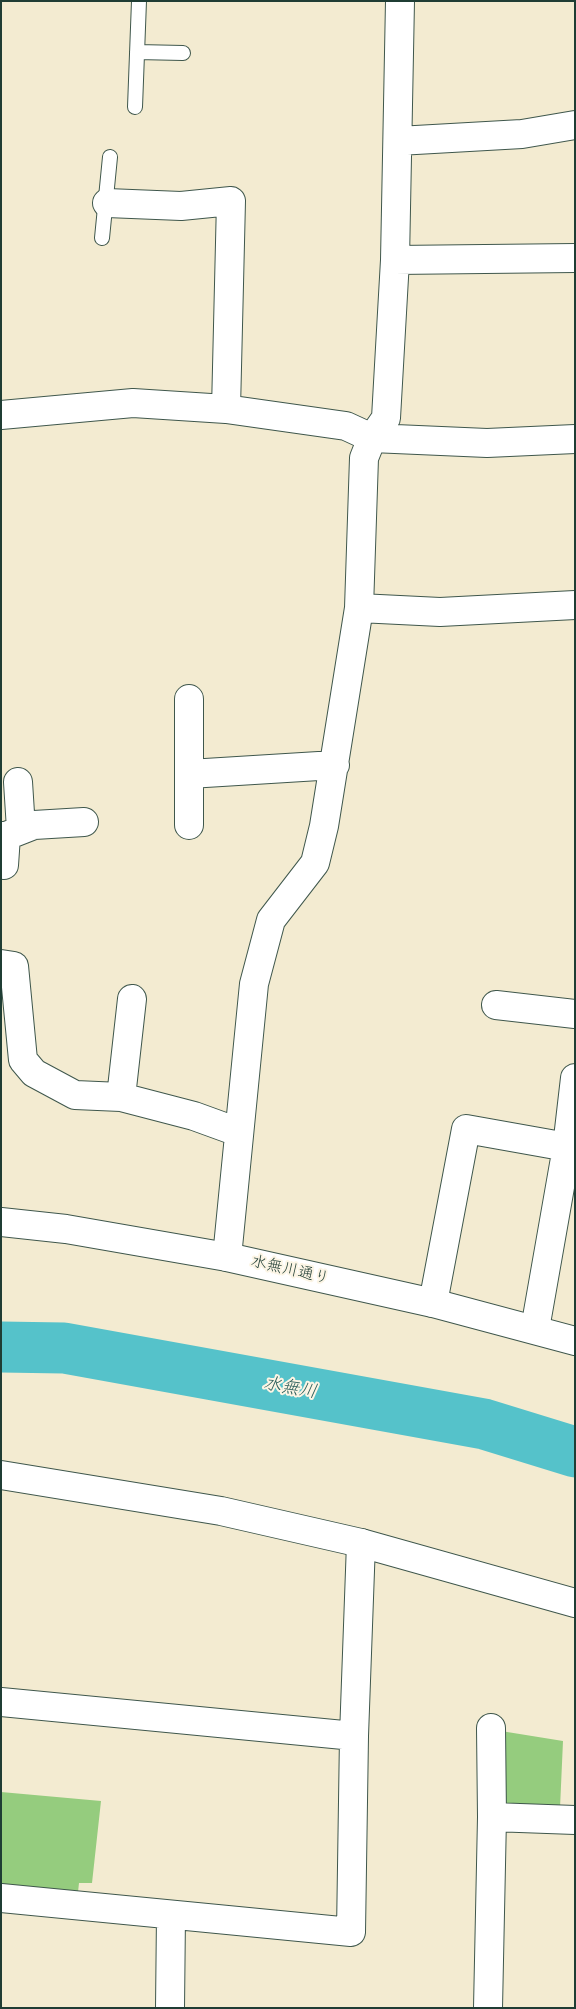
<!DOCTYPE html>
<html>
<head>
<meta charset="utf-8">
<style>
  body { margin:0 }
  #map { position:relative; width:576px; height:2009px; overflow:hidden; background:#f3ebd1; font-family:Mynerve,sans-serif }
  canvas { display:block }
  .frame { position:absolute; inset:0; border:2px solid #1f3d34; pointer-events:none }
</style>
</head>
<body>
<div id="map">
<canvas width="576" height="2009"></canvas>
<div class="frame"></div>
</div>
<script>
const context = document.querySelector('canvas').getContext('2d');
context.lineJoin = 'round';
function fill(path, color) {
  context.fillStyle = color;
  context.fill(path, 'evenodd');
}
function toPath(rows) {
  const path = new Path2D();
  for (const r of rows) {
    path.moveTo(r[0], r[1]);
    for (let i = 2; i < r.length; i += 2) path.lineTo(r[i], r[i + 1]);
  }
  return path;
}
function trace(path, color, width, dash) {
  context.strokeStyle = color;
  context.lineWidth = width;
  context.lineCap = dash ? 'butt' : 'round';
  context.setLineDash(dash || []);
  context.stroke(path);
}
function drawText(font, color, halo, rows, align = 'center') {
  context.font = font + ' Mynerve,"Klee One",sans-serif';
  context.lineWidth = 4;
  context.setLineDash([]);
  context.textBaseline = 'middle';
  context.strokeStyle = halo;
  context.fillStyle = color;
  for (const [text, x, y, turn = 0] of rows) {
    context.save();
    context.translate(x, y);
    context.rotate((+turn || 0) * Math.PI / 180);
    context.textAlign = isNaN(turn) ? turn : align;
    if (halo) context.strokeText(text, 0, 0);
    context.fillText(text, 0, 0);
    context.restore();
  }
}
const green = toPath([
  [501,1731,563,1741,560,1808,510,1808,499,1796],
  [1,1792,101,1801,92,1883,79,1883,78,1892,1,1885]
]);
const river = toPath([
  [1,1347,64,1348,484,1424,575,1452]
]);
const lane = toPath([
  [137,52,183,53],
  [135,107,139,1],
  [102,238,110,157]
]);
const street = toPath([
  [398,141,522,134,575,125],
  [107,203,181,206,231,201,226,409],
  [395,260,575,258],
  [1,415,133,403,226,409,346,426,372,438,487,443,575,439],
  [359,608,440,612,575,605],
  [189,774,335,765],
  [18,782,21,829],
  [189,825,189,699],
  [1,836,6,836,34,825,84,822],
  [4,865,6,836],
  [1,964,14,966,23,1060,34,1073,75,1095,121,1097,194,1116,238,1132],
  [496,1005,575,1014],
  [121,1097,132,999],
  [227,1257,254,984,271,920,315,863,324,826,359,608,364,458,372,438,386,418,395,260,400,1],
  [433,1303,466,1129,567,1147],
  [535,1329,567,1147,575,1078],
  [1,1702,354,1736],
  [491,1728,492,1817],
  [1,1898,351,1932,354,1736,361,1543],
  [170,2008,171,1915],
  [488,2008,492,1817,575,1820]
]);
const secondary = toPath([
  [1,1222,66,1229,227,1257,433,1303,575,1341],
  [1,1475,221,1511,361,1543,575,1603]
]);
const streetNames = [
  ["水無川通り",290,1271,13]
];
const waterNames = [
  ["水無川",290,1389,10]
];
fill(green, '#95cc7e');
trace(river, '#55c2ca', 51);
trace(lane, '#3f574c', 16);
trace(street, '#3f574c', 30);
trace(secondary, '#3f574c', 30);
trace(lane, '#fff', 14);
trace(street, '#fff', 28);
trace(secondary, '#fff', 28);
drawText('16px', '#1f3d34', '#fcf5e5', streetNames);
drawText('italic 18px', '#2c5e5a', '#fcf5e5', waterNames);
</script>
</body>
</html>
